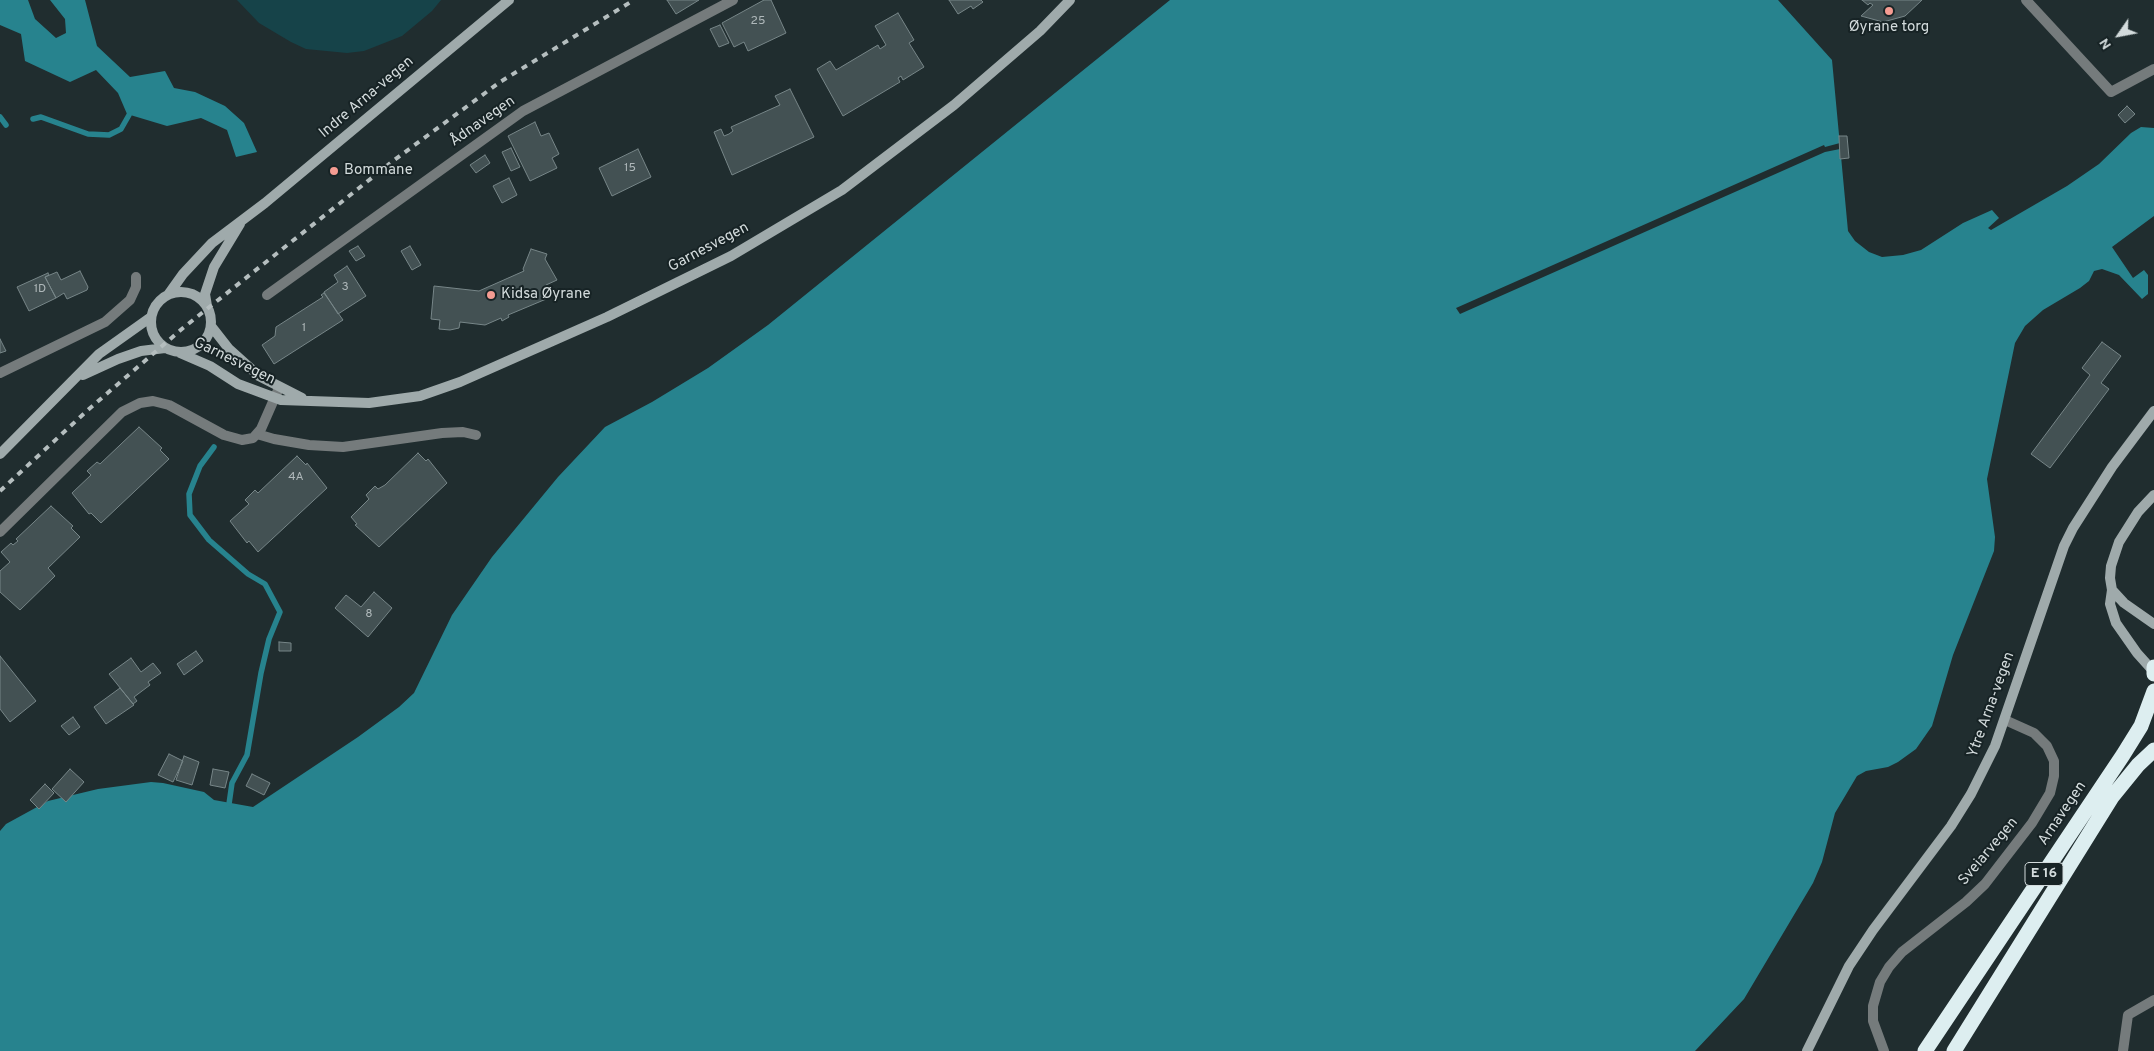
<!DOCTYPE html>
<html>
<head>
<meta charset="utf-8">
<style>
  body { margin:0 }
  #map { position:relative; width:2154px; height:1051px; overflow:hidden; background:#202d2f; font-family:Overpass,sans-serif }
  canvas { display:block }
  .north { position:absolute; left:2094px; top:10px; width:50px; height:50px; -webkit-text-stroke:4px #172325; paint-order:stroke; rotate:237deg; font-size:14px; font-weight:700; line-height:20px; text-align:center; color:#d3dbdc }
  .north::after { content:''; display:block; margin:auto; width:18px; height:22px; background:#d3dbdc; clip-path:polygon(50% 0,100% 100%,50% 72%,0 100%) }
</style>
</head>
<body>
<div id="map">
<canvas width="2154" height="1051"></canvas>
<div class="north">N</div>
</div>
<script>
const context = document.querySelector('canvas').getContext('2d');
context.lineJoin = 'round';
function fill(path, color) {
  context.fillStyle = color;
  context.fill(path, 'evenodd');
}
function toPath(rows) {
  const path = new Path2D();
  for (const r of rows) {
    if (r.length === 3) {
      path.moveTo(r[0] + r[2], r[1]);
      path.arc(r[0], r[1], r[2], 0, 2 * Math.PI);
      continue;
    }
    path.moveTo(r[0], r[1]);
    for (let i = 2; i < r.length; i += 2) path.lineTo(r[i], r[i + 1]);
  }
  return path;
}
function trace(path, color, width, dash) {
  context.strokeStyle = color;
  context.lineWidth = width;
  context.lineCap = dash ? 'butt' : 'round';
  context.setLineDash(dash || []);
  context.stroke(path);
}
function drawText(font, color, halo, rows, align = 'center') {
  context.font = font + ' Overpass,sans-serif';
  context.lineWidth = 4;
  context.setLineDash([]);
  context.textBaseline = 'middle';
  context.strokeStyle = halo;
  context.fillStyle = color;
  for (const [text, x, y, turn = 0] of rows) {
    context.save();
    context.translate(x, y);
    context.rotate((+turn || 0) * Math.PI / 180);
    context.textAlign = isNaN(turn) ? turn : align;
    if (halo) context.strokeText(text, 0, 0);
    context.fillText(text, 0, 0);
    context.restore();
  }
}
const green = toPath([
  [237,0,441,0,432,11,402,36,364,51,347,53,306,49,291,42,259,23]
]);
const water = toPath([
  [0,0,28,0,35,19,56,38,66,33,65,19,50,0,85,0,97,46,130,77,165,71,174,88,195,92,225,106,244,123,257,152,236,157,227,130,201,118,167,126,127,114,118,93,96,70,70,82,25,61,21,34,0,25],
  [1170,0,1778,0,1832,60,1848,231,1855,241,1869,252,1882,257,1903,255,1921,250,1963,223,1992,210,1999,218,1988,228,1991,230,2067,186,2099,164,2131,133,2141,127,2154,128,2154,216,2112,247,2133,278,2144,270,2148,275,2148,294,2142,299,2119,275,2102,269,2094,271,2089,281,2080,288,2043,310,2025,326,2015,343,1987,479,1995,537,1994,551,1953,655,1932,726,1916,749,1898,762,1888,767,1866,771,1857,776,1835,813,1822,862,1813,883,1744,999,1695,1051,0,1051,0,831,6,824,48,801,98,789,151,782,163,783,204,792,214,800,253,807,358,737,399,707,414,693,452,615,492,557,558,477,605,427,652,402,708,368,768,325]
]);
const pier = toPath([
  [1840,143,1840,149,1825,152,1460,314,1456,308,1824,145,1825,147]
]);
const stream = toPath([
  [0,117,6,125],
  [33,119,41,117,88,134,109,135,121,129,129,115],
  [214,447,200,466,189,494,190,515,209,540,248,574,265,584,280,612,269,639,261,673,247,755,232,783,229,804]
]);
const building = toPath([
  [667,0,699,0,676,14,667,0],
  [764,0,771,0,786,33,748,51,744,42,734,47,722,23,764,0],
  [949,0,981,0,983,2,973,9,971,6,958,14,949,0],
  [1862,0,1922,0,1905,16,1883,22,1861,16,1873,5,1870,3,1868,5,1862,0],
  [898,13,914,40,909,43,924,67,903,80,901,76,898,78,900,82,843,116,817,69,830,61,836,70,878,45,880,49,886,45,875,26,898,13],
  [720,25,729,43,719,47,710,29,720,25],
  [790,89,814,137,732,175,714,132,721,129,724,136,729,134,733,131,731,127,780,105,775,96,790,89],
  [2127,106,2135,114,2125,123,2118,115,2127,106],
  [535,122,541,136,549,133,559,154,552,158,557,168,530,181,508,136,535,122],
  [1839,136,1847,136,1849,158,1840,159,1839,136],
  [511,148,520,167,511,171,502,152,511,148],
  [638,149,651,177,612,196,599,168,638,149],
  [485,155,490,163,476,173,470,165,485,155],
  [509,178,517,195,502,203,493,186,509,178],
  [358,246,365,256,356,261,349,251,358,246],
  [410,246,421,265,412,270,401,251,410,246],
  [531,249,547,254,545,259,557,280,546,285,551,297,508,315,509,317,502,321,501,318,485,325,460,322,459,328,450,330,439,329,440,320,431,319,434,286,479,291,524,271,523,269,531,249],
  [347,266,366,296,338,314,324,292,338,282,334,275,347,266],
  [80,271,88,287,87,290,67,299,64,293,56,298,45,277,57,272,61,280,80,271],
  [48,273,49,275,45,277,56,298,29,311,17,287,48,273],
  [324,293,343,320,274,364,262,345,275,336,276,327,323,297,321,295,324,293],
  [0,339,6,351,0,353,0,339],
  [2102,342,2121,356,2101,383,2109,389,2050,468,2031,454,2090,375,2082,368,2102,342],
  [139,427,162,448,160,450,169,459,101,523,91,513,89,514,72,493,91,475,87,471,97,462,100,464,139,427],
  [418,453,426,461,428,459,447,483,379,547,355,525,357,524,351,517,369,499,366,495,375,486,378,489,385,485,418,453],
  [297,456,306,465,307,463,327,488,258,552,249,541,247,543,230,521,249,504,245,500,255,490,258,493,297,456],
  [51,506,73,526,71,528,80,537,48,568,55,576,20,610,0,592,0,571,10,562,1,552,11,543,13,545,18,541,16,539,51,506],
  [374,592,392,608,368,637,335,608,346,595,361,607,374,592],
  [279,642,291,643,291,651,279,651,279,642],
  [196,651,203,661,184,675,177,664,196,651],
  [0,656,36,701,10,722,0,709,0,656],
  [131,658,141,672,153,663,161,673,148,682,150,685,134,697,137,701,133,704,109,674,131,658],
  [120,688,134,705,106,724,94,707,120,688],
  [73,717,80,727,69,735,61,726,73,717],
  [169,754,183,761,173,782,158,775,169,754],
  [184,756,199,762,192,785,176,780,184,756],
  [70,769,84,782,66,802,52,789,70,769],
  [213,769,229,772,225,788,210,785,213,769],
  [252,774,270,783,264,795,246,786,252,774],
  [45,784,54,793,39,809,30,800,45,784]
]);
const street = toPath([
  [2026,0,2111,92,2154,69],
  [267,295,523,111,733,0],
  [0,373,105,322,130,300,136,287,136,277],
  [257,434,274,439,309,445,343,447,442,433,463,432,476,435],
  [0,532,122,412,140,403,153,401,169,405,224,435,242,440,253,438,261,429,279,388],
  [1884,1051,1873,1021,1873,1006,1880,982,1889,967,1902,952,1966,902,1985,884,2032,823,2050,793,2054,776,2054,761,2047,746,2034,733,2005,720],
  [2123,1051,2128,1015,2154,1000]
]);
const secondary = toPath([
  [181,322,30],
  [168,295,183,274,212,243,265,203,509,0],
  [207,306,205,294,214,267,240,224],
  [211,326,229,349,259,376,302,398],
  [180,353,210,366,238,384,281,400,369,403,420,396,460,382,607,317,731,256,842,190,954,105,1040,31,1070,0],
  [83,375,118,359,141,351,165,348],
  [0,454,99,354,151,317],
  [2112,590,2124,603,2154,624],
  [2154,672,2137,653,2116,623,2110,604,2112,590,2110,578,2111,566,2119,542,2138,512,2154,495],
  [1807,1051,1849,966,1873,930,1951,826,1971,794,1995,746,2064,546,2073,528,2112,467,2154,411]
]);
const highway = toPath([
  [2154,667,2154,674],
  [1925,1051,2123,755,2141,726,2154,691],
  [1954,1051,2112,797,2138,765,2154,750]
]);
const rail = toPath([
  [0,491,89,409,183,328,393,161,500,82,634,0]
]);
const markers = [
  [1889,11,5,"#f59c92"],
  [334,171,5,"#f59c92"],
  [491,295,5,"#f59c92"]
];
const numberNames = [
  ["25",758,22],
  ["15",630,169],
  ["3",345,288],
  ["1D",40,290],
  ["1",304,329],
  ["4A",296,478],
  ["8",369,615]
];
const shields = [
  [2044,874,38]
];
const shieldNames = [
  ["E 16",2044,874]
];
const poiNames = [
  ["Øyrane torg",1889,28,"center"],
  ["Bommane",344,171],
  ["Kidsa Øyrane",501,295]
];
const streetNames = [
  ["Indre Arna-vegen",367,98,-40],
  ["Ådnavegen",483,122,-35],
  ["Garnesvegen",709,248,-28],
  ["Garnesvegen",234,362,26],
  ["Ytre Arna-vegen",1992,705,-70],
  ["Arnavegen",2063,814,-56],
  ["Sveiarvegen",1989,852,-50]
];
fill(green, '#164349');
fill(water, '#27838e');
fill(pier, '#202d2f');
trace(stream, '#27838e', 5.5);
fill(building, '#435153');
trace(building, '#778688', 1);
trace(street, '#757b7c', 10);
trace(secondary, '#9faaab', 10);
trace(highway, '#ddeef0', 15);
trace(rail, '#b5bebf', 4, [6, 6]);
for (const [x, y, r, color] of markers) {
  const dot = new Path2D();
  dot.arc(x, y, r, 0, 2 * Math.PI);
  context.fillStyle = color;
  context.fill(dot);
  trace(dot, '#172325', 2);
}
drawText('12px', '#afb8ba', null, numberNames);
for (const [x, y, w] of shields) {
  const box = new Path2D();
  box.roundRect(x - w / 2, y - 11.5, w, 23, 4);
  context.fillStyle = '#172325';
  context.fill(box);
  trace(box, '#d3dbdc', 1);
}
drawText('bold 14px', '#d3dbdc', null, shieldNames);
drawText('15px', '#d3dbdc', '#172325', poiNames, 'left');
drawText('15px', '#d3dbdc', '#172325', streetNames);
</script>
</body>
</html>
